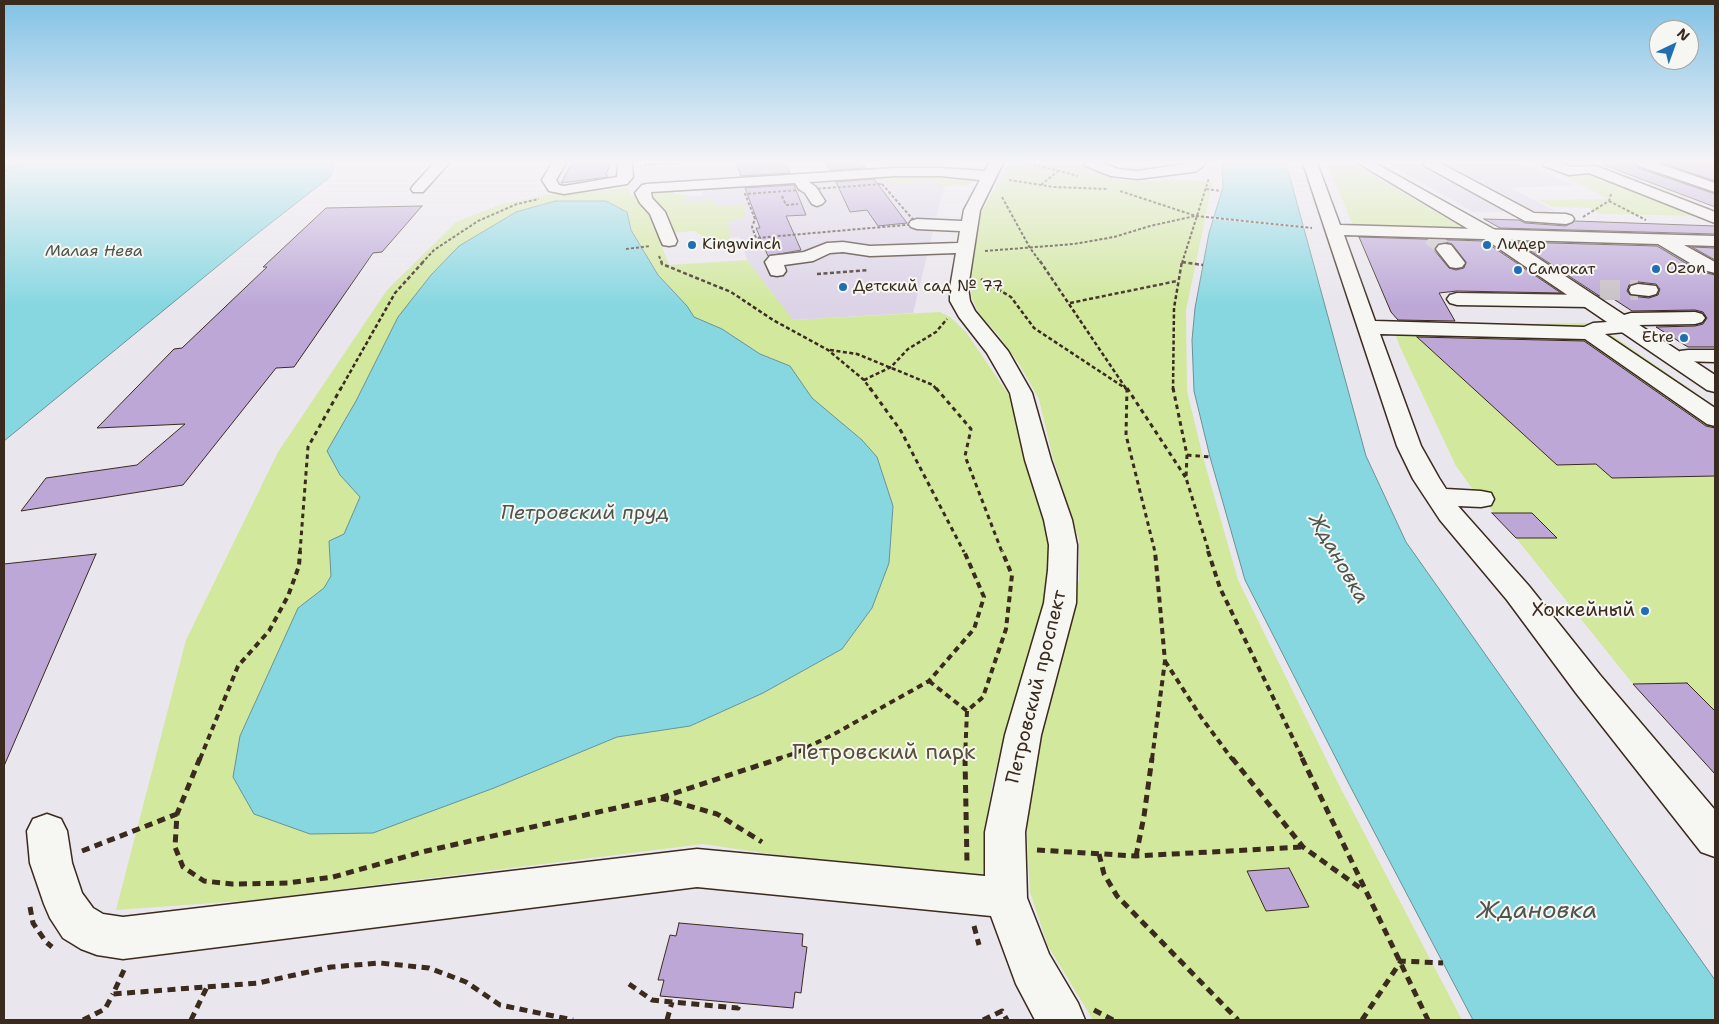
<!DOCTYPE html>
<html>
<head>
<meta charset="utf-8">
<style>
  body { margin:0 }
  #map { position:relative; width:1719px; height:1024px; overflow:hidden; background:#eae6ed; font-family:"Shantell Sans",sans-serif }
  canvas { display:block }
  .frame { position:absolute; inset:0; border:5px solid #3b2a1e; pointer-events:none }
  .north { position:absolute; left:1649px; top:20px; width:50px; height:50px; box-sizing:border-box; background:#f6f6f2; border:1px solid #aba49d; border-radius:50%; rotate:42deg; font-size:14px; font-weight:700; line-height:20px; text-align:center; color:#3b2a1e }
  .north::after { content:''; display:block; margin:auto; width:18px; height:22px; background:#1f6fb2; clip-path:polygon(50% 0,100% 100%,50% 72%,0 100%) }
</style>
</head>
<body>
<div id="map">
<canvas width="1719" height="1024"></canvas>
<div class="frame"></div>
<div class="north">N</div>
</div>
<script>
const context = document.querySelector('canvas').getContext('2d');
context.lineJoin = 'round';
function fill(path, color) {
  context.fillStyle = color;
  context.fill(path, 'evenodd');
}
function toPath(rows) {
  const path = new Path2D();
  for (const r of rows) {
    path.moveTo(r[0], r[1]);
    for (let i = 2; i < r.length; i += 2) path.lineTo(r[i], r[i + 1]);
  }
  return path;
}
function trace(path, color, width, dash) {
  context.strokeStyle = color;
  context.lineWidth = width;
  context.lineCap = dash ? 'butt' : 'round';
  context.setLineDash(dash || []);
  context.stroke(path);
}
function drawText(font, color, halo, rows, align = 'center') {
  context.font = font + ' "Shantell Sans",sans-serif';
  context.lineWidth = 4;
  context.setLineDash([]);
  context.textBaseline = 'middle';
  context.strokeStyle = halo;
  context.fillStyle = color;
  for (const [text, x, y, turn = 0] of rows) {
    context.save();
    context.translate(x, y);
    context.rotate((+turn || 0) * Math.PI / 180);
    context.textAlign = isNaN(turn) ? turn : align;
    if (halo) context.strokeText(text, 0, 0);
    context.fillText(text, 0, 0);
    context.restore();
  }
}
const built = toPath([
  [1387,163,1519,163,1574,185,1510,188,1556,211,1473,212],
  [878,176,935,177,944,187,913,313,792,320,747,260,740,237,713,239,677,197,703,196,702,189]
]);
const green = toPath([
  [1010,163,1083,163,1113,175,1114,179,1147,182,1170,179,1213,181,1186,310,1187,391,1203,457,1238,580,1339,785,1462,1020,1093,1020,1048,946,1030,892,1025,804,1034,737,1079,580,1079,540,1053,458,1039,399,1019,364,999,336,978,312,971,295,971,267,977,219],
  [1327,163,1352,163,1465,229,1353,225],
  [1591,172,1701,216,1600,214,1589,208,1552,207,1539,200,1608,199,1558,173],
  [889,175,903,178,942,175,973,181,968,186,954,185,942,188,939,187,944,183,913,180,907,184,900,184,876,179,876,177],
  [628,188,630,196,673,190,676,194,689,195,683,201,686,203,706,200,714,201,716,205,723,206,746,204,744,218,728,222,731,233,729,240,718,241,700,235,695,231,657,234,669,265,747,260,793,320,940,312,950,317,966,332,1010,397,1026,462,1048,531,1053,566,1045,602,993,780,986,823,983,875,784,856,703,844,255,900,116,910,186,640,278,452,387,290,456,222,499,205,545,195],
  [555,201,606,201,627,212,631,230,658,275,687,306,694,317,722,329,760,354,790,366,812,398,862,440,877,457,893,506,889,563,872,608,842,649,763,693,690,726,617,737,494,788,240,736,298,608,324,588,331,576,329,541,344,534,361,497,340,475,356,401,398,317,431,275,459,246,516,212],
  [1594,323,1715,406,1715,774,1633,684,1516,538,1471,487,1456,466,1400,347,1392,325]
]);
const water = toPath([
  [4,163,335,163,331,176,258,233,4,441,4,163],
  [1222,163,1286,163,1366,456,1406,542,1715,980,1715,1020,1473,1020,1349,784,1245,580,1210,457,1194,391,1192,340,1195,308,1209,233,1223,187,1222,163],
  [555,201,606,201,627,212,631,230,658,275,687,306,694,317,722,329,760,354,790,366,812,398,862,440,877,457,893,506,889,563,872,608,842,649,763,693,690,726,617,737,494,788,373,833,310,834,254,814,233,777,240,736,298,608,324,588,331,576,329,541,344,534,360,497,340,475,327,451,356,401,398,317,431,275,459,246,516,212,555,201]
]);
const pier = toPath([
  [1211,217,1305,226,1305,228,1211,219]
]);
const ferry = toPath([
  [4,171,27,163]
]);
const building = toPath([
  [572,163,611,163,606,174,608,177,561,183,572,163],
  [736,163,786,163,790,173,741,176,736,163],
  [826,163,862,163,865,168,830,170,826,163],
  [1604,163,1635,163,1638,168,1715,194,1715,207,1604,165,1604,163],
  [1662,163,1715,163,1715,181,1662,163],
  [874,179,907,223,878,226,867,210,850,212,836,182,874,179],
  [794,185,806,215,786,216,801,250,768,256,756,228,760,228,745,188,794,185],
  [422,206,382,252,373,253,294,367,276,368,183,485,21,511,46,478,137,465,185,424,97,428,174,349,182,348,267,267,263,267,326,208,422,206],
  [1484,219,1519,220,1525,223,1566,226,1575,221,1715,226,1715,234,1500,228,1484,219],
  [1359,237,1484,241,1561,293,1457,291,1439,293,1455,321,1398,320,1391,312,1359,237],
  [1445,242,1452,244,1466,262,1464,268,1456,270,1449,268,1434,250,1438,244,1445,242],
  [1517,242,1657,246,1699,271,1715,275,1715,347,1688,347,1656,327,1695,326,1703,324,1707,318,1703,312,1695,310,1632,311,1612,298,1601,297,1517,242],
  [1638,282,1656,284,1660,289,1658,295,1649,298,1631,296,1627,291,1629,285,1638,282],
  [1692,247,1715,248,1715,260,1692,247],
  [1417,337,1584,341,1706,426,1715,428,1715,476,1612,478,1596,464,1557,465,1417,337],
  [1492,513,1532,513,1557,538,1516,538,1492,513],
  [96,554,4,766,4,564,96,554],
  [1687,683,1715,711,1715,774,1633,684,1687,683],
  [1289,868,1309,907,1266,911,1247,871,1289,868],
  [679,923,803,934,802,946,807,947,804,969,801,993,795,992,793,1008,660,996,664,980,658,980,670,935,676,936,679,923]
]);
const minorTunnelFar1 = toPath([
  [1430,237,1445,249]
]);
const minorTunnel = toPath([
  [1600,290,1638,290]
]);
const pathFar4 = toPath([
  [1028,163,1078,176],
  [644,165,678,163],
  [1009,180,1054,187,1107,189],
  [882,184,917,224,756,238,752,227,755,219,745,194,882,184],
  [1041,185,1058,171],
  [1206,189,1221,191],
  [1120,191,1196,216,1312,228],
  [782,196,786,205,798,204],
  [1002,197,1030,248,1041,263],
  [1609,201,1646,220],
  [1583,217,1609,201,1611,194],
  [626,249,650,246],
  [985,251,1074,244,1114,237,1150,226,1195,216],
  [659,256,662,263],
  [1182,262,1187,263],
  [422,263,434,250,478,221,517,204,539,199],
  [1182,263,1209,178]
]);
const pathFar3 = toPath([
  [661,261,662,264,731,292,773,320,828,350,864,380,871,390],
  [1040,261,1127,390],
  [1182,262,1203,265],
  [817,274,868,270],
  [981,279,1011,297,1034,328,1128,390],
  [1070,303,1177,281],
  [830,350,857,354,933,385,937,390],
  [864,380,891,367,908,349,936,332,947,319],
  [340,390,395,293,424,261],
  [1173,390,1174,308,1182,261]
]);
const pathFar2 = toPath([
  [870,388,901,431,964,552],
  [936,388,971,429,965,456,1002,552],
  [1127,388,1186,478],
  [1127,388,1126,435,1155,552],
  [1173,388,1187,455,1186,478,1209,552],
  [1187,455,1210,457],
  [300,552,308,447,341,388]
]);
const pathFar1 = toPath([
  [1208,551,1220,588,1303,759],
  [1165,661,1201,717,1232,759],
  [929,681,967,711],
  [200,759,238,666,269,631,288,596,299,566,300,551],
  [777,759,796,753,836,733,929,681,974,629,984,597,964,551],
  [965,759,967,711,983,697,1006,629,1012,575,1002,551],
  [1152,759,1165,661,1155,551]
]);
const path = toPath([
  [200,758,177,814,175,847,183,867,204,881,232,884,288,883,333,877,422,852,660,798,781,758],
  [965,758,967,863],
  [1232,758,1303,847,1363,890],
  [1302,758,1428,1020],
  [661,798,717,814,762,842],
  [1037,850,1136,856,1303,847],
  [82,851,177,814],
  [1099,854,1104,874,1117,896,1238,1020],
  [1136,856,1144,816,1152,758],
  [30,907,33,923,46,942,52,947],
  [974,926,979,945],
  [124,970,113,994,258,983,331,967,380,963,429,968,466,982,500,1005,573,1020],
  [629,984,652,1000,738,1008,740,1003],
  [1094,1010,1113,1020],
  [83,1020,105,1009,113,994],
  [191,1020,207,987],
  [667,1020,672,1002],
  [983,1020,1002,1011,1007,1020],
  [1362,1020,1401,961,1443,963]
]);
const minor = toPath([
  [434,163,449,163,423,192,413,192,411,189,413,186,434,163],
  [552,163,566,163,556,180,559,185,564,186,617,177,618,163,632,163,633,177,627,184,564,194,549,191,542,180,552,163],
  [989,163,1003,163,980,210,968,288,970,301,975,311,1008,351,1032,393,1051,460,1072,520,1077,545,1076,603,1041,735,1025,832,1027,898,1049,954,1078,1003,1085,1020,1035,1020,1016,984,991,916,697,887,123,959,97,955,81,949,63,938,50,918,44,904,30,863,27,831,33,819,47,814,61,819,67,831,72,863,82,893,93,908,103,914,123,917,697,849,985,876,985,832,1005,735,1044,603,1048,570,1049,545,1044,520,1025,460,1010,393,987,353,959,317,950,301,950,288,956,253,870,256,843,252,830,253,813,261,784,265,786,271,783,275,777,276,771,275,765,262,770,256,804,252,827,243,843,242,870,246,958,243,960,231,917,229,911,227,909,224,911,221,917,219,962,221,964,210,980,180,940,176,895,176,809,182,816,187,825,201,822,204,817,206,812,204,805,193,799,189,795,183,651,192,652,198,665,212,677,241,675,245,669,246,663,245,661,241,650,214,640,203,635,193,642,185,647,184,895,168,940,168,985,171,989,163],
  [1084,163,1103,163,1118,169,1138,171,1190,163,1206,163,1197,171,1192,172,1138,179,1111,176,1086,166,1084,163],
  [1303,163,1317,163,1340,225,1715,236,1715,246,1684,245,1715,262,1715,273,1700,269,1658,244,1344,235,1375,321,1584,327,1593,323,1622,321,1621,319,1624,315,1631,313,1695,312,1702,314,1705,318,1702,322,1695,324,1638,325,1639,327,1636,331,1605,334,1715,408,1715,426,1707,424,1585,339,1380,334,1421,446,1439,478,1446,489,1481,491,1491,493,1494,499,1491,505,1481,507,1458,506,1529,586,1600,675,1715,810,1715,857,1701,852,1576,693,1507,600,1440,520,1413,479,1397,446,1303,163],
  [1423,163,1440,163,1534,213,1566,214,1572,216,1574,219,1572,222,1566,224,1525,221,1425,166,1423,163],
  [1542,163,1561,163,1571,167,1596,166,1715,212,1715,223,1589,173,1569,175,1544,166,1542,163],
  [1637,163,1657,163,1715,183,1715,192,1639,166,1637,163],
  [1445,244,1451,245,1462,259,1465,263,1462,267,1456,268,1450,267,1439,253,1436,249,1439,245,1445,244],
  [1638,284,1656,286,1658,290,1656,294,1649,296,1631,294,1629,290,1631,286,1638,284],
  [1457,293,1590,295,1597,297,1600,301,1597,305,1590,307,1457,305,1450,303,1447,299,1450,295,1457,293],
  [1688,350,1715,350,1715,362,1680,361,1677,356,1680,351,1688,350]
]);
const major = toPath([
  [1358,163,1375,163,1497,231,1715,375,1715,392,1707,390,1485,239,1358,163]
]);
const markers = [
  [692,245,5,"#1f6fb2"],
  [1487,245,5,"#1f6fb2"],
  [1656,269,5,"#1f6fb2"],
  [1518,270,5,"#1f6fb2"],
  [843,287,5,"#1f6fb2"],
  [1684,338,5,"#1f6fb2"],
  [1645,611,5,"#1f6fb2"]
];
const farPoinames = [
  ["Kingwinch",702,245],
  ["Лидер",1497,245],
  ["Ozon",1666,269],
  ["Самокат",1528,270],
  ["Детский сад № 77",853,287],
  ["Etre",1674,338,"right"]
];
const farWaternames = [
  ["Малая Нева",94,252]
];
const poiNames = [
  ["Хоккейный",1635,611]
];
const streetNames = [
  ["Петровский проспект",1037,687,-76]
];
const waterNames = [
  ["Петровский пруд",585,514],
  ["Ждановка",1338,559,60]
];
const nearParknames = [
  ["Петровский парк",884,753]
];
const nearWaternames = [
  ["Ждановка",1537,912]
];
fill(built, '#dcd3e6');
fill(green, '#d1e89d');
fill(water, '#87d7e1');
trace(water, '#699293', 1);
fill(pier, '#eae6ed');
trace(ferry, '#4e554f', 1, [4, 3]);
fill(building, '#bca7d7');
trace(building, '#3b2a1e', 1);
trace(minorTunnelFar1, '#c7c0c4', 16, [16, 8]);
trace(minorTunnel, '#c7c0c4', 20, [20, 10]);
trace(minor, '#3b2a1e', 3);
trace(major, '#3b2a1e', 3);
trace(pathFar4, '#3b2a1e', 2, [3, 2]);
trace(pathFar3, '#3b2a1e', 2.5, [4, 2.5]);
trace(pathFar2, '#3b2a1e', 3, [4.5, 4]);
trace(pathFar1, '#3b2a1e', 4, [6, 4.5]);
trace(path, '#3b2a1e', 5, [8, 5.5]);
fill(minor, '#f6f6f2');
fill(major, '#f6f6f2');
const sky = context.createLinearGradient(0, 0, 0, 306);
sky.addColorStop(0, '#81c2e5');
sky.addColorStop(0.53, '#f6f4f7');
sky.addColorStop(1, '#f6f4f700');
context.fillStyle = sky;
context.fillRect(0, 0, 1719, 306);
for (const [x, y, r, color] of markers) {
  const dot = new Path2D();
  dot.arc(x, y, r, 0, 2 * Math.PI);
  context.fillStyle = color;
  context.fill(dot);
  trace(dot, '#f6f6f2', 2);
}
drawText('16px', '#3b2a1e', '#f6f6f2', farPoinames, 'left');
drawText('italic 16px', '#4e554f', '#f6f6f2', farWaternames);
drawText('19px', '#3b2a1e', '#f6f6f2', poiNames, 'right');
drawText('19px', '#3b2a1e', '#f6f6f2', streetNames);
drawText('italic 20px', '#4e554f', '#f6f6f2', waterNames);
drawText('22px', '#595037', '#f6f6f2', nearParknames);
drawText('italic 24px', '#4e554f', '#f6f6f2', nearWaternames);
</script>
</body>
</html>
